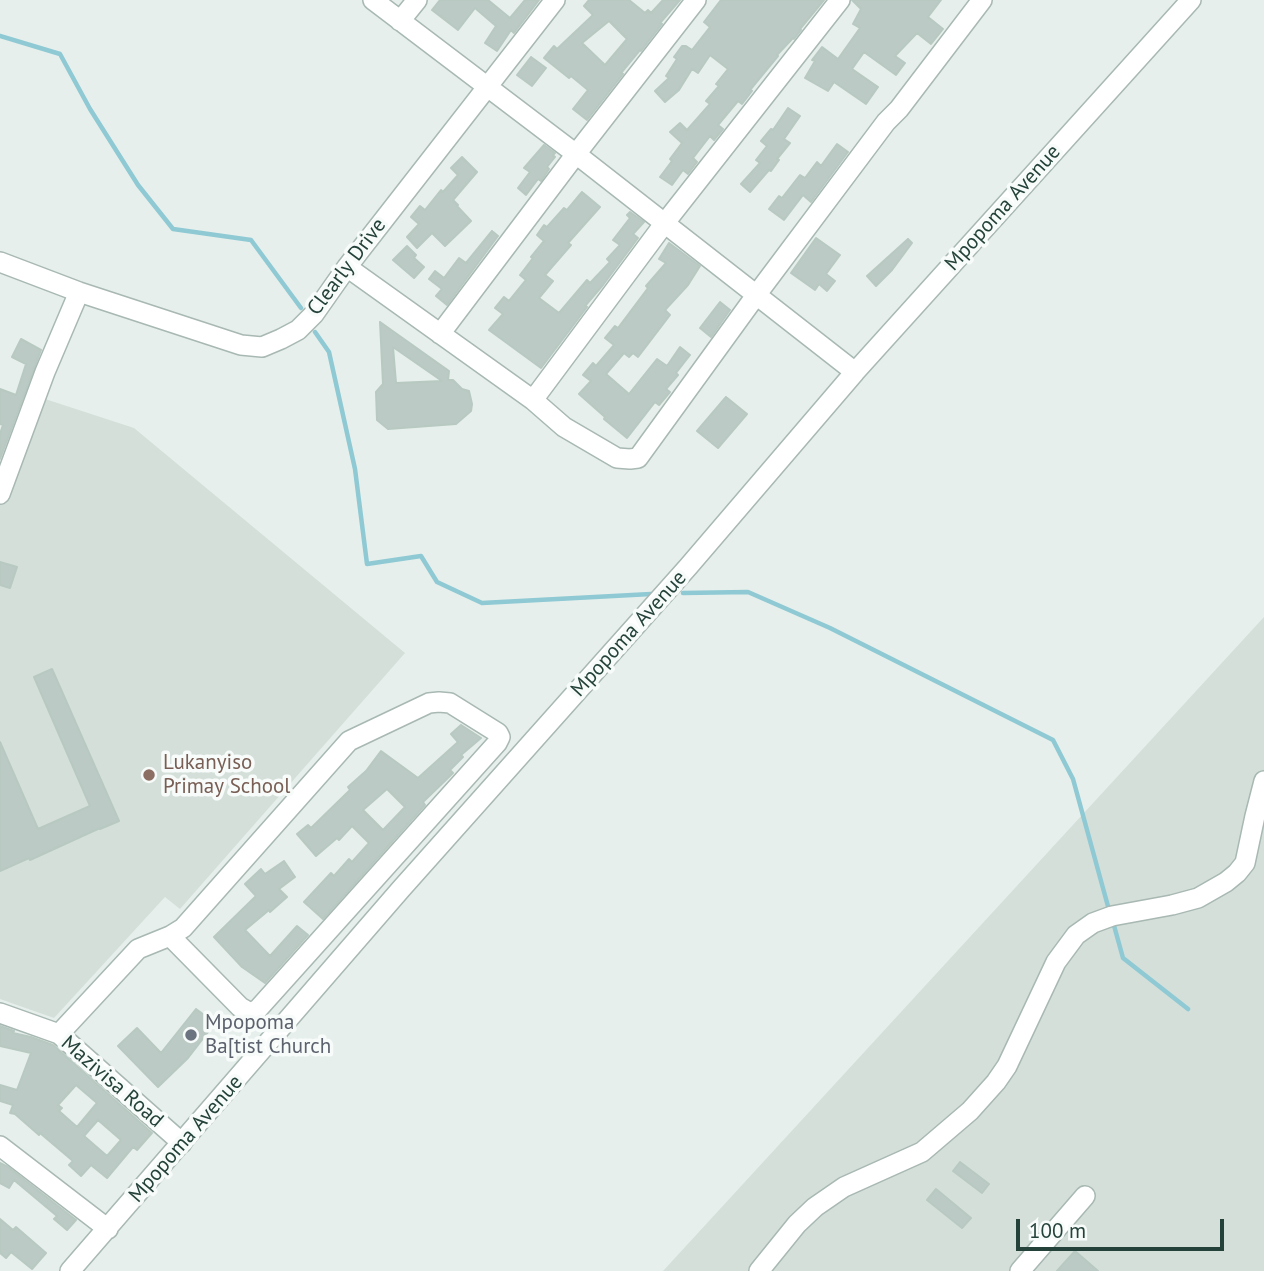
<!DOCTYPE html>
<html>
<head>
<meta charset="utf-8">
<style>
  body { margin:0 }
  #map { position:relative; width:1264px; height:1271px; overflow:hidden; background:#e6efeb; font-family:"PT Sans",sans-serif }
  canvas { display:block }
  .scale { position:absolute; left:1016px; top:1219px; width:208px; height:32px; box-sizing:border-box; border:4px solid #24423a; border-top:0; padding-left:9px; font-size:21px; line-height:24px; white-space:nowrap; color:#24423a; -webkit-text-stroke:5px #f7fbf9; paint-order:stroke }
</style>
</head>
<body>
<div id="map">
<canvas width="1264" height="1271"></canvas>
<div class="scale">100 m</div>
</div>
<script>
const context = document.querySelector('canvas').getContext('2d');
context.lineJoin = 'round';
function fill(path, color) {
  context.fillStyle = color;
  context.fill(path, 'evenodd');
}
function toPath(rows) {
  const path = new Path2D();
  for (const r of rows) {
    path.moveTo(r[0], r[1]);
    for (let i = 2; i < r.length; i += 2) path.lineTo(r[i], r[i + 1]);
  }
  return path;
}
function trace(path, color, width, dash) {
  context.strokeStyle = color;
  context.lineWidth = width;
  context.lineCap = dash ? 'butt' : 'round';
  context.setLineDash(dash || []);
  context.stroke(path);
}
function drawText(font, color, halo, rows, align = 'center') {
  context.font = font + ' "PT Sans",sans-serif';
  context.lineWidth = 7;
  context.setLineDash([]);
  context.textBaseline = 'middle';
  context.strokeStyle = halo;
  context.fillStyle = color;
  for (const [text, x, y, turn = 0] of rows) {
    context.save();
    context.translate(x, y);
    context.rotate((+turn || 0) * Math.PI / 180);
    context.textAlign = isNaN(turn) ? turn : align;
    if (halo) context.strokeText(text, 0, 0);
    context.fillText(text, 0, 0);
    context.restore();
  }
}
const built = toPath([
  [39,397,134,428,405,653,180,909,165,897,54,1018,0,999,0,504],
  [1264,617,1264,1271,663,1271]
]);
const stream = toPath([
  [0,36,60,54,90,109,138,185,173,229,251,240,301,308],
  [315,332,329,352,355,469,367,564,421,556,437,582,482,603,651,594],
  [683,593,748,592,830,628,1053,740,1073,779,1109,910],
  [1113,922,1123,958,1188,1009]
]);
const building = toPath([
  [440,0,488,0,510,18,525,0,539,0,514,33,511,30,497,51,485,43,496,26,475,8,458,30,432,10,440,0],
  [589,0,629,0,645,13,648,10,651,13,663,0,680,0,660,23,662,24,641,51,640,50,621,73,623,74,587,120,573,109,588,90,571,76,569,78,544,58,554,46,557,49,593,15,584,6,589,0],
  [609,21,627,39,605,65,582,43,609,21],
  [721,0,824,0,800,29,801,30,794,39,793,38,777,55,778,56,750,90,752,91,742,104,738,101,718,125,723,129,714,140,710,136,693,158,697,162,688,174,683,170,672,185,660,177,672,161,670,159,682,143,670,132,680,123,687,130,710,104,706,101,719,86,716,84,728,69,710,55,698,73,692,69,679,90,665,102,655,91,669,78,666,76,677,59,674,57,682,46,686,46,692,50,710,27,704,22,721,0],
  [852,0,941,0,928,17,943,29,931,44,917,33,895,56,905,63,896,75,864,52,852,69,878,87,866,104,834,82,828,91,805,78,815,61,812,60,822,47,838,59,860,28,853,24,861,9,852,0],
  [531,57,546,68,532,86,517,75,531,57],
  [788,108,800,116,784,139,790,143,777,159,779,160,771,171,769,170,750,192,741,184,760,163,756,160,767,146,761,141,771,129,773,130,788,108],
  [837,144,848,152,811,202,803,195,784,220,769,209,779,196,782,198,800,175,805,178,817,162,821,166,837,144],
  [544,145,555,153,553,155,555,157,547,167,549,169,541,181,538,179,526,195,518,188,530,172,524,168,544,145],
  [462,157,477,172,453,200,458,205,457,206,471,221,445,246,432,233,417,248,407,237,419,224,411,217,420,206,425,210,441,190,443,192,458,175,451,168,462,157],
  [582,192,600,207,568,243,571,245,545,275,553,281,539,298,559,313,587,280,590,283,610,262,607,259,620,245,613,240,630,218,627,215,630,212,644,222,633,234,638,238,603,285,585,306,587,307,541,368,489,330,503,314,495,308,504,297,509,301,526,280,520,275,533,258,531,257,544,241,537,235,544,225,547,227,564,208,567,210,582,192],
  [492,231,498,236,447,305,436,296,442,289,429,279,435,271,444,278,459,258,466,263,492,231],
  [816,238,840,255,826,274,835,281,827,291,819,284,815,290,791,273,816,238],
  [908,239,912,243,892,270,876,286,867,276,908,239],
  [669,243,700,266,688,285,665,310,670,315,638,357,633,353,629,357,624,353,606,374,629,394,657,359,667,366,680,347,690,355,676,373,678,375,666,389,670,392,659,405,655,402,627,438,604,419,605,417,579,394,591,381,583,375,593,363,596,366,614,345,605,338,615,326,618,328,648,288,646,286,666,263,659,259,669,243],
  [407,246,416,255,414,258,424,267,414,278,393,260,407,246],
  [720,302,730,310,711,337,700,328,720,302],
  [380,322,449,371,448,380,453,380,462,389,469,391,472,404,471,411,456,424,388,429,377,420,376,392,383,384,380,322],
  [393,347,442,381,396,383,393,347],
  [21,339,41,350,0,459,0,434,3,425,0,424,0,389,16,395,26,364,12,357,21,339],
  [726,397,747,414,718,448,697,431,726,397],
  [0,562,17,567,10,588,0,585,0,562],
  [52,669,119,821,100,829,100,828,30,860,29,858,0,871,0,742,38,829,90,806,34,677,52,669],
  [461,725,481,738,461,755,463,757,450,770,453,773,423,802,425,805,323,919,304,902,331,873,334,876,349,859,352,862,369,843,352,826,339,840,337,838,316,856,297,834,308,825,311,828,350,790,348,787,366,771,381,751,418,778,458,742,451,734,461,725],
  [387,789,405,807,383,830,363,810,387,789],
  [284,861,295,877,279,889,287,897,270,912,269,910,245,930,270,956,297,926,308,935,265,983,242,967,214,937,256,896,245,884,261,869,265,874,284,861],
  [196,1009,215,1023,188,1058,158,1087,118,1046,137,1028,161,1053,196,1009],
  [0,1026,14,1031,13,1033,31,1037,53,1045,152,1133,137,1150,133,1147,107,1178,91,1165,81,1176,69,1165,73,1161,40,1133,39,1135,15,1114,10,1113,13,1105,0,1101,0,1085,17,1090,31,1053,0,1046,0,1026],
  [76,1085,97,1103,77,1127,59,1111,62,1108,58,1105,76,1085],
  [98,1120,121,1140,107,1156,84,1136,98,1120],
  [960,1162,989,1184,982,1193,953,1171,960,1162],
  [0,1163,8,1167,76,1220,67,1230,54,1219,57,1216,14,1180,9,1188,0,1183,0,1163],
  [936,1189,971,1218,962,1228,927,1200,936,1189],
  [0,1219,13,1230,16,1227,46,1253,32,1269,11,1252,6,1258,0,1253,0,1219],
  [1075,1251,1098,1271,1057,1271,1075,1251]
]);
const minor = toPath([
  [373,0,576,154,855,372],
  [400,21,417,0],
  [0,262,79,292,241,345,262,347,281,339,298,330,314,314,347,267,555,0],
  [347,267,533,400,564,427,617,458,630,459,638,458,757,294,886,122,899,109,982,0],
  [440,334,576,154,696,0],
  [533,400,664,224,840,0],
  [0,494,45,372,79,292],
  [0,1013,59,1034,182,1143],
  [59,1034,138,949,170,936,183,928,349,741,429,703,439,702,450,703,498,733,500,737,497,743,258,1009,253,1012,247,1011,240,1007,170,936],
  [0,1146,108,1229],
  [70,1271,401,889,688,567,855,372,1191,0],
  [759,1271,797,1224,815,1207,844,1187,922,1152,970,1111,996,1082,1007,1066,1056,962,1076,935,1093,923,1112,916,1172,905,1198,898,1226,882,1237,873,1245,863,1255,816,1264,781],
  [1020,1271,1085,1196]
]);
const markers = [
  [149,775,7,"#8d6e63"],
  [191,1035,7,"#6b7280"]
];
const streetNames = [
  ["Mpopoma Avenue",1003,208,-48],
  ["Clearly Drive",347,267,-53],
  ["Mpopoma Avenue",629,634,-48],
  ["Mazivisa Road",112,1082,41],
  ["Mpopoma Avenue",186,1139,-49]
];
const educationNames = [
  ["Lukanyiso",163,763],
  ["Primay School",163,787]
];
const worshipNames = [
  ["Mpopoma",205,1023],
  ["Ba[tist Church",205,1047]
];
fill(built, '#d4dfda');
trace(stream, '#8ec9d4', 4.5);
fill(building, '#bbcac4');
trace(building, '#b8c9c2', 2);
trace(minor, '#a8b8b2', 22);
trace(minor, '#fff', 19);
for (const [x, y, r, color] of markers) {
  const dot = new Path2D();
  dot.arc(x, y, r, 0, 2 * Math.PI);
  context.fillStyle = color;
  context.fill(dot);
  trace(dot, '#f7fbf9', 2.5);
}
drawText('21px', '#24423a', '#f7fbf9', streetNames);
drawText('21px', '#785e54', '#f7fbf9', educationNames, 'left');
drawText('21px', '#5b616d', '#f7fbf9', worshipNames, 'left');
</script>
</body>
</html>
